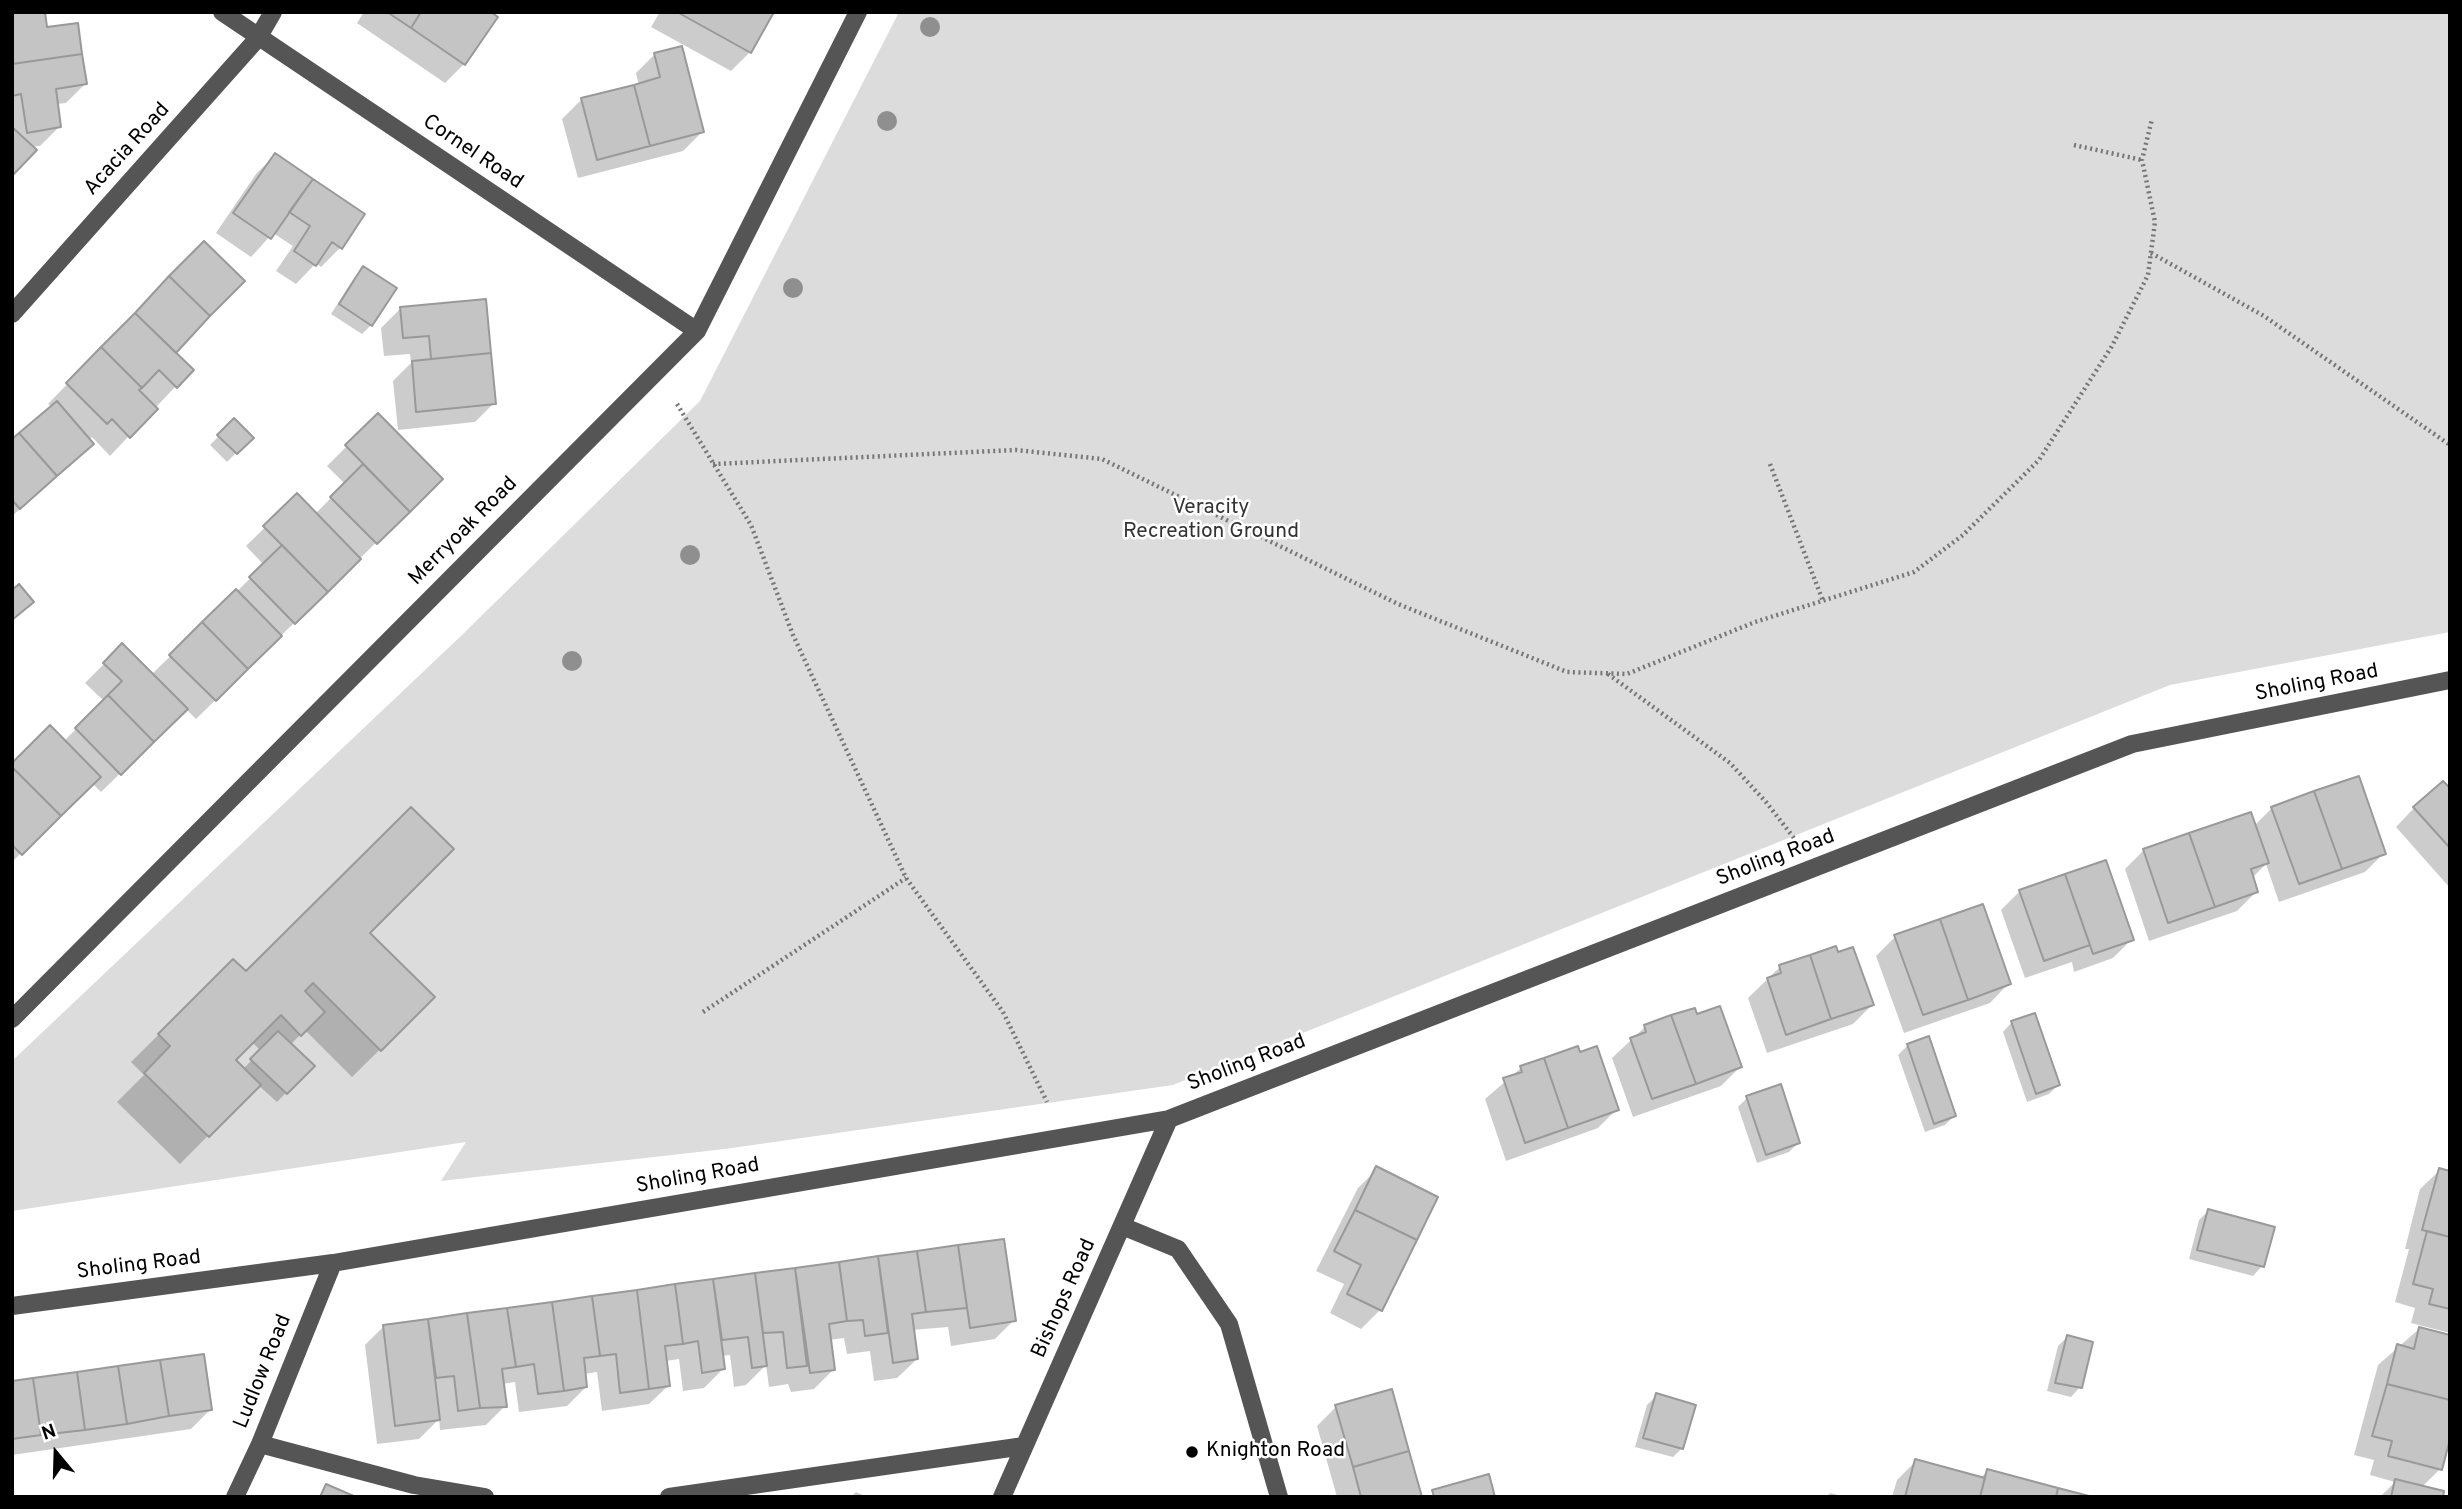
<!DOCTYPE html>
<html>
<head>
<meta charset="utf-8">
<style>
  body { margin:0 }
  #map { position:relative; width:2462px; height:1509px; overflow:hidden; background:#fff; font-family:Overpass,sans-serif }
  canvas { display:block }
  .frame { position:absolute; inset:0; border:14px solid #000; pointer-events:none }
  .north { position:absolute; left:21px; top:1418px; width:70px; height:70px; -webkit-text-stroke:5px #fff; paint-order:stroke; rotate:341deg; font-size:19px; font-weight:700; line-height:28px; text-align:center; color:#000 }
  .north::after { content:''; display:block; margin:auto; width:24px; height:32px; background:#000; clip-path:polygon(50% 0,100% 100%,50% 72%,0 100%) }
</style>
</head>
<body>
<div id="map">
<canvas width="2462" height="1509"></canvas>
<div class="frame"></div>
<div class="north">N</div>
</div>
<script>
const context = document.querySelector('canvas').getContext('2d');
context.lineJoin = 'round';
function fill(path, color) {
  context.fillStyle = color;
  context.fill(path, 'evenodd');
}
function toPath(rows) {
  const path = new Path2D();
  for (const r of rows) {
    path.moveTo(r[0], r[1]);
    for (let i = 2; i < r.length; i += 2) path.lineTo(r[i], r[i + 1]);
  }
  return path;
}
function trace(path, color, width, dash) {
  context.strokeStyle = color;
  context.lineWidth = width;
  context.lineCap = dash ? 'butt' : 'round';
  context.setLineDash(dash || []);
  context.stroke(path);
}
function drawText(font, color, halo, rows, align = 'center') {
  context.font = font + ' Overpass,sans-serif';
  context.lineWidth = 5;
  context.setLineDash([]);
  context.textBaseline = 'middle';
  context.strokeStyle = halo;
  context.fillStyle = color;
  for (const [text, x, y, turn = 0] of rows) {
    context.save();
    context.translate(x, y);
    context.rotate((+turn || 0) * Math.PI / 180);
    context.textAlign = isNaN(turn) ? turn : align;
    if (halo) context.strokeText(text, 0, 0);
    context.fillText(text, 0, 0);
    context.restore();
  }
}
const green = toPath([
  [899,12,2450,12,2450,632,2170,685,1173,1085,725,1149,441,1181,466,1142,12,1211,12,1061,462,635,700,401]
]);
const shadow = toPath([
  [12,12,45,29,85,84,66,103,56,104,59,127,40,146,31,147,12,174],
  [364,12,488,12,464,64,445,83,357,23],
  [660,12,772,12,750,52,731,71,651,27],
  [655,54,702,132,683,151,578,178,562,119,581,100,639,85,636,73],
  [275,155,363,214,340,248,321,267,316,263,296,284,276,271,293,246,273,233,251,257,216,233,256,174],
  [185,262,173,353,191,370,110,456,92,437,89,440,92,444,73,463,12,516,12,441,52,407,48,404],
  [364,269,371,325,362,334,331,314,354,278],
  [484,301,494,403,475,422,398,430,393,381,411,363,410,354,384,356,381,328,400,309],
  [378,415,441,479,196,719,186,709,101,792,92,783,12,862,12,765,64,741,104,701,85,683,122,646,151,675,264,565,246,546,297,496,315,514,345,484,327,466],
  [234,421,251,438,227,462,210,445],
  [2450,791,2450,888,2396,827,2414,808],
  [2272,808,2384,853,2365,872,2279,902,2266,864,2252,878,2256,892,2237,911,2149,941,2125,869,2144,850,2254,826],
  [2020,891,2132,939,2113,958,2074,972,2072,962,2025,978,2001,910],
  [368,933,433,997,352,1077,305,1030,290,1045,312,1066,277,1102,258,1085,180,1164,117,1102,144,1075,131,1062,233,961,246,974],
  [252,1042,261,1051,243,1069,234,1060],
  [1895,937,2009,983,1990,1003,1904,1033,1876,956],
  [1780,967,1872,1005,1853,1024,1767,1053,1748,998],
  [1696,1016,1740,1067,1721,1086,1633,1117,1612,1058,1645,1027],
  [2012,1022,2058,1085,2049,1094,2027,1102,2003,1032],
  [1908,1045,1954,1116,1945,1125,1925,1132,1898,1055],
  [1577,1048,1617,1109,1598,1128,1506,1161,1485,1099,1521,1068],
  [1747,1098,1798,1143,1789,1152,1757,1163,1738,1107],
  [1377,1169,1380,1310,1361,1329,1330,1313,1344,1284,1316,1271,1358,1188],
  [2440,1170,2450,1173,2450,1333,2411,1323,2415,1308,2395,1302,2409,1249,2405,1249,2420,1189],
  [2208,1211,2262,1266,2253,1276,2189,1259,2199,1220],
  [1003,1241,1014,1320,995,1339,951,1346,948,1327,912,1330,917,1359,897,1378,874,1381,870,1351,847,1354,844,1338,829,1340,833,1370,814,1389,791,1392,788,1384,769,1387,766,1365,746,1385,734,1387,730,1355,721,1356,723,1369,704,1388,683,1391,679,1359,666,1361,669,1385,649,1404,602,1411,597,1372,584,1374,586,1387,567,1406,519,1412,515,1382,502,1384,505,1406,486,1425,440,1430,439,1419,419,1439,377,1444,365,1345,384,1326],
  [2419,1329,2440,1469,2422,1487,2441,1497,2380,1497,2395,1482,2370,1475,2374,1460,2354,1455,2378,1365],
  [2067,1337,2080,1387,2071,1397,2047,1391,2058,1346],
  [12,1382,210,1410,191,1429,12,1455],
  [1657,1395,1682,1448,1673,1457,1635,1447,1647,1405],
  [1336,1407,1420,1497,1337,1497,1317,1426],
  [1916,1461,1980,1478,1988,1471,2086,1497,1892,1497,1897,1480],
  [856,1492,867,1497,851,1497],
  [1830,1493,1846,1497,1826,1497]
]);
const building = toPath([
  [12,12,45,12,47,27,78,23,82,54,12,64,12,12],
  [387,12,421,12,411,28,387,12],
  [421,12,491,12,498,17,465,65,411,28,421,12],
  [677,12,774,12,751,53,677,12],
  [682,46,704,132,650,146,634,85,660,77,654,53,682,46],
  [82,54,87,84,56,89,61,127,27,133,21,94,12,96,12,64,82,54],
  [634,85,650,146,597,160,581,98,634,85],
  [12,127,37,150,12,176,12,127],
  [275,153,313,179,271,239,233,213,275,153],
  [313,179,365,214,342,249,332,242,316,266,294,251,310,226,289,212,313,179],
  [204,241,245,281,210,316,169,276,204,241],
  [363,266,397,288,372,326,339,304,363,266],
  [169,276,210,316,176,353,135,313,169,276],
  [486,299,491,353,431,359,429,336,403,338,400,307,486,299],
  [135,313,194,370,177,388,159,370,142,388,101,347,135,313],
  [101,347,142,388,139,390,158,409,130,438,112,419,107,424,66,383,101,347],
  [491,353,496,404,416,412,412,361,491,353],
  [57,401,94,444,57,476,19,433,57,401],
  [378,413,443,479,410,512,345,445,378,413],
  [234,418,254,438,237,454,217,435,234,418],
  [19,433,57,476,20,509,12,500,12,439,19,433],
  [363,464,410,512,377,544,330,497,363,464],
  [297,493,361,559,328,592,263,526,297,493],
  [282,545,328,592,295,624,249,577,282,545],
  [19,584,34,602,12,620,12,590,19,584],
  [236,589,282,636,248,669,202,622,236,589],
  [202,622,248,669,216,701,169,655,202,622],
  [122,643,188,709,154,742,108,695,122,681,103,663,122,643],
  [108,695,154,742,121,775,75,728,108,695],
  [50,725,101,777,61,816,12,767,12,763,50,725],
  [12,767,61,816,22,855,12,845,12,767],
  [2359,776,2386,854,2342,869,2314,791,2359,776],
  [2443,781,2450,788,2450,848,2413,807,2443,781],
  [2314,791,2342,869,2299,884,2271,807,2314,791],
  [411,807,454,849,370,933,435,997,381,1051,313,983,305,991,325,1012,301,1036,281,1015,236,1060,261,1085,209,1137,144,1073,170,1046,158,1034,233,959,246,971,411,807],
  [2251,812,2269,863,2251,869,2258,892,2215,907,2189,833,2251,812],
  [2189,833,2215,907,2168,923,2143,849,2189,833],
  [2106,860,2134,940,2093,954,2065,874,2106,860],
  [2065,874,2090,945,2044,961,2019,890,2065,874],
  [1983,904,2011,984,1968,1000,1940,919,1983,904],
  [1940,919,1968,1000,1923,1015,1894,935,1940,919],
  [1836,946,1838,952,1853,947,1874,1005,1831,1019,1810,955,1836,946],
  [1810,955,1831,1019,1786,1035,1767,978,1781,973,1779,965,1810,955],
  [1720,1006,1742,1067,1696,1084,1671,1015,1695,1008,1697,1014,1720,1006],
  [2035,1013,2060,1085,2036,1094,2011,1021,2035,1013],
  [1671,1015,1696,1084,1652,1099,1630,1038,1646,1032,1644,1025,1671,1015],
  [278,1031,315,1066,287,1094,250,1059,278,1031],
  [1929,1036,1956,1116,1934,1124,1907,1044,1929,1036],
  [1578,1046,1580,1052,1597,1046,1619,1110,1568,1128,1544,1058,1578,1046],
  [1544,1058,1568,1128,1525,1143,1503,1078,1522,1072,1520,1066,1544,1058],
  [1781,1084,1800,1143,1766,1155,1746,1096,1781,1084],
  [1376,1166,1438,1197,1417,1240,1355,1210,1376,1166],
  [2439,1168,2450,1171,2450,1237,2422,1230,2439,1168],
  [2208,1209,2275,1227,2264,1267,2197,1250,2208,1209],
  [1355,1210,1417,1240,1382,1311,1347,1294,1361,1265,1334,1251,1355,1210],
  [2427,1231,2450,1237,2450,1309,2429,1304,2433,1289,2413,1284,2427,1231],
  [1004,1239,1016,1321,970,1328,958,1245,1004,1239],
  [958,1245,967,1308,926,1312,917,1251,958,1245],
  [917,1251,926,1312,912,1314,918,1359,893,1363,878,1256,917,1251],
  [878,1256,888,1333,865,1336,863,1320,847,1321,839,1262,878,1256],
  [839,1262,847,1321,829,1324,835,1370,810,1373,795,1268,839,1262],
  [795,1268,807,1366,787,1368,783,1332,763,1333,755,1273,795,1268],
  [755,1273,767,1366,752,1368,748,1337,722,1340,713,1279,755,1273],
  [713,1279,725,1369,702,1373,698,1341,683,1344,675,1284,713,1279],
  [675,1284,683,1344,665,1346,670,1386,649,1389,637,1290,675,1284],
  [637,1290,649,1389,620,1393,616,1354,600,1356,592,1296,637,1290],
  [592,1296,600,1356,584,1358,587,1387,564,1391,552,1302,592,1296],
  [552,1302,564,1391,538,1394,534,1364,516,1367,507,1308,552,1302],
  [507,1308,516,1367,502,1369,507,1407,480,1408,467,1313,507,1308],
  [467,1313,480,1408,458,1411,454,1376,436,1378,428,1319,467,1313],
  [428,1319,440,1420,395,1426,383,1325,428,1319],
  [2419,1327,2450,1335,2450,1400,2387,1384,2397,1344,2414,1349,2419,1327],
  [2067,1335,2093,1342,2082,1388,2055,1383,2067,1335],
  [204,1354,212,1410,169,1416,160,1360,204,1354],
  [160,1360,169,1416,127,1424,118,1366,160,1360],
  [118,1366,127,1424,85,1430,77,1372,118,1366],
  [77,1372,85,1430,41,1435,33,1378,77,1372],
  [33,1378,41,1435,12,1439,12,1381,33,1378],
  [2387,1384,2450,1400,2450,1439,2442,1470,2388,1456,2392,1441,2372,1436,2387,1384],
  [1392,1389,1409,1451,1353,1467,1335,1405,1392,1389],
  [1656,1393,1696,1405,1683,1449,1643,1438,1656,1393],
  [1409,1451,1422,1497,1361,1497,1353,1467,1409,1451],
  [1915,1459,1985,1478,1980,1497,1905,1497,1915,1459],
  [1987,1469,2058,1488,2056,1497,1980,1497,1987,1469],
  [1489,1474,1495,1497,1434,1497,1432,1490,1489,1474],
  [2395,1479,2444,1491,2443,1497,2391,1497,2395,1479],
  [326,1484,356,1497,320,1497,326,1484],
  [2058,1488,2093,1497,2056,1497,2058,1488]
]);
const path = toPath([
  [2074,145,2142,160],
  [2151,253,2264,316,2450,445],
  [677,404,751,525,793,635,906,878,1003,1012,1047,1102],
  [713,464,1016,450,1102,459,1398,604,1567,672,1627,674,1755,622,1914,572,1963,535,2039,460,2112,346,2148,275,2155,222,2142,160,2152,119],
  [1770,464,1823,601],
  [1608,674,1730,763,1766,802,1794,838],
  [703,1012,906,878]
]);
const minor = toPath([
  [222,12,697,331],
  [12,314,258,38,273,12],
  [12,1019,697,331,858,12],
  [1122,1226,1178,1249,1229,1324,1279,1497],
  [12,1306,333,1263,1169,1119,2132,744,2450,680],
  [260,1444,414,1485,485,1497],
  [235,1497,260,1444,333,1263],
  [669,1497,1024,1446],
  [1002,1497,1169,1119]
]);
const trees = [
  [930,27],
  [887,121],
  [793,288],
  [690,555],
  [572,661]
];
const markers = [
  [1192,1452,7,"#000"]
];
const streetNames = [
  ["Acacia Road",128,150,-48],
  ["Cornel Road",472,153,34],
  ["Merryoak Road",464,532,-45],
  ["Sholing Road",2317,684,-11],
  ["Sholing Road",1776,859,-21],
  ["Sholing Road",1247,1064,-21],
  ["Sholing Road",698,1177,-10],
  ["Sholing Road",139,1266,-7],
  ["Bishops Road",1065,1299,-66],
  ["Ludlow Road",264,1372,-68]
];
const parkNames = [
  ["Veracity",1211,509],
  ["Recreation Ground",1211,533]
];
const poiNames = [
  ["Knighton Road",1206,1452]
];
fill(green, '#dcdcdc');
fill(shadow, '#0003');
fill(building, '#c4c4c4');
trace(building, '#999', 2);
trace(path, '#777', 4.5, [2, 3.5]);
trace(minor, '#555', 18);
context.fillStyle = '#8f8f8f';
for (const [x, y] of trees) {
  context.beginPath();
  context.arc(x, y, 10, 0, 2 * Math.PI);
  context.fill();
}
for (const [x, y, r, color] of markers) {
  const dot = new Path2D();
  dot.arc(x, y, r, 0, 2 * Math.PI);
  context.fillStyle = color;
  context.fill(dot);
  trace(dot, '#fff', 2.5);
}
drawText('21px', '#000', '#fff', streetNames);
drawText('21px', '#333', '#fff', parkNames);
drawText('21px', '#000', '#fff', poiNames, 'left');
</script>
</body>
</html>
